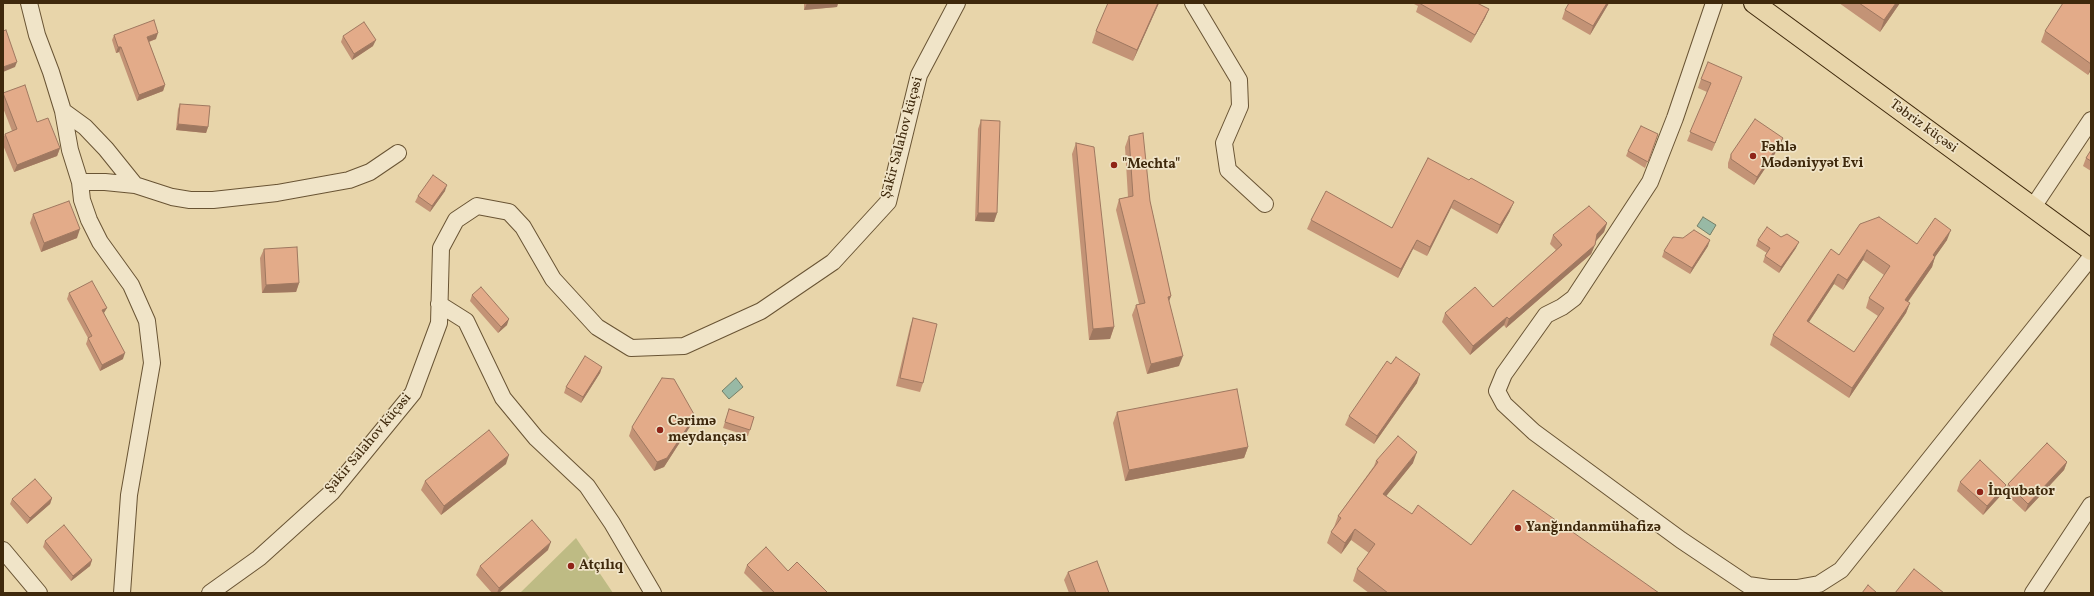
<!DOCTYPE html>
<html>
<head>
<meta charset="utf-8">
<style>
  body { margin:0 }
  #map { position:relative; width:2094px; height:596px; overflow:hidden; background:#e8d5aa; font-family:Vollkorn,serif }
  canvas { display:block }
  .frame { position:absolute; inset:0; border:4px solid #3f290c; pointer-events:none }
</style>
</head>
<body>
<div id="map">
<canvas width="2094" height="596"></canvas>
<div class="frame"></div>
</div>
<script>
const context = document.querySelector('canvas').getContext('2d');
context.lineJoin = 'round';
function fill(path, color) {
  context.fillStyle = color;
  context.fill(path, 'evenodd');
}
function toPath(rows) {
  const path = new Path2D();
  for (const r of rows) {
    path.moveTo(r[0], r[1]);
    for (let i = 2; i < r.length; i += 2) path.lineTo(r[i], r[i + 1]);
  }
  return path;
}
function trace(path, color, width, dash) {
  context.strokeStyle = color;
  context.lineWidth = width;
  context.lineCap = dash ? 'butt' : 'round';
  context.setLineDash(dash || []);
  context.stroke(path);
}
function drawText(font, color, halo, rows, align = 'center') {
  context.font = font + ' Vollkorn,serif';
  context.lineWidth = 3.5;
  context.setLineDash([]);
  context.textBaseline = 'middle';
  context.strokeStyle = halo;
  context.fillStyle = color;
  for (const [text, x, y, turn = 0] of rows) {
    context.save();
    context.translate(x, y);
    context.rotate((+turn || 0) * Math.PI / 180);
    context.textAlign = isNaN(turn) ? turn : align;
    if (halo) context.strokeText(text, 0, 0);
    context.fillText(text, 0, 0);
    context.restore();
  }
}
const green = toPath([
  [576,538,613,593,520,593]
]);
const water = toPath([
  [1703,217,1716,225,1710,235,1697,226,1703,217],
  [736,378,743,387,729,399,722,391,736,378]
]);
const minor = toPath([
  [29,3,37,35,51,72,63,111,70,150,80,182,82,200,89,220,100,242,131,285,147,321,152,363,129,495,122,593],
  [1193,3,1239,80,1240,106,1224,143,1228,170,1265,204],
  [1714,3,1675,118,1650,182,1574,298,1562,307,1546,315,1504,374,1497,391,1504,404,1534,432,1681,540,1748,585,1769,588,1797,588,1819,584,1841,570,2091,257],
  [63,111,85,127,106,149,135,185],
  [80,182,105,182,135,185,172,197,190,200,213,200,277,193,349,180,370,172,398,153],
  [2033,207,2091,120],
  [439,304,466,321,503,398,536,438,587,486,612,523,653,593],
  [3,550,39,593],
  [210,593,259,558,332,492,413,393,439,323,441,248,456,220,477,206,509,212,523,227,553,279,597,327,631,348,684,346,761,311,833,262,888,202,919,75,957,3],
  [2033,593,2091,505]
]);
const major = toPath([
  [1754,3,2091,250]
]);
const wall = toPath([
  [804,3,838,3,837,7,804,10],
  [1159,3,1133,61,1092,43,1096,31],
  [1412,3,1477,3,1489,9,1485,18,1471,43,1416,12,1418,6],
  [1569,3,1609,3,1590,35,1562,19,1565,10],
  [1839,3,1900,3,1880,32],
  [2091,3,2091,70,2088,75,2041,42,2045,31],
  [114,35,156,39,149,42,165,85,163,91,137,101,119,52,116,53,112,40],
  [343,36,373,46,352,60,341,42],
  [1701,79,1739,85,1712,151,1687,141,1707,92,1698,88],
  [3,93,37,122,60,148,57,156,14,172,3,145,3,139,5,134,12,131,3,108],
  [180,104,208,127,206,133,176,130,178,109],
  [981,120,997,213,994,222,975,221,978,129],
  [1658,134,1645,168,1626,156,1628,151],
  [1129,136,1150,201,1171,296,1169,301,1179,366,1147,374,1132,315,1136,305,1139,304,1116,210,1119,199,1128,197,1125,147],
  [1076,143,1114,327,1110,339,1089,340,1072,154],
  [1780,146,1754,185,1728,168,1728,163,1731,154],
  [2091,150,2091,171,2083,166,2086,158],
  [1428,158,1510,211,1497,234,1451,208,1427,256,1413,249,1398,278,1307,229,1311,220,1392,228],
  [445,191,430,212,415,202,418,196],
  [33,214,77,238,41,252,30,223],
  [1607,223,1604,232,1596,241,1591,254,1506,328,1504,325,1470,355,1442,322,1445,313,1493,307,1556,250,1550,244,1553,235],
  [1860,224,1917,244,1947,240,1935,257,1932,267,1908,302,1910,303,1906,313,1849,398,1770,345,1773,335,1839,255],
  [1863,260,1884,275,1869,298,1866,308,1878,316,1854,352,1809,322,1834,284,1843,290],
  [1781,237,1796,248,1779,273,1763,262,1765,256,1767,253,1756,246,1758,240],
  [1708,246,1690,274,1662,257,1664,251],
  [264,249,299,283,296,292,262,293,260,258],
  [69,293,104,313,123,359,100,371,86,344,88,338,67,299],
  [472,295,507,325,498,333,470,301],
  [913,318,923,383,920,392,896,386,910,327],
  [1391,364,1417,383,1374,444,1345,425,1349,416],
  [602,367,600,373,581,403,564,393,566,387],
  [729,409,754,417,748,436,723,428],
  [1117,412,1248,447,1244,458,1125,481,1113,423],
  [691,425,664,467,654,471,629,436,632,427],
  [1376,461,1413,463,1386,496,1412,514,1471,545,1659,593,1369,593,1353,581,1357,569,1369,553,1351,540,1341,554,1327,543,1331,532,1334,527,1338,516,1374,466],
  [2067,462,2064,470,2025,512,2005,493,2008,484],
  [506,464,441,515,421,490,425,481],
  [1960,482,2006,485,2003,493,1983,515,1957,491],
  [52,498,50,504,27,524,10,504,12,499],
  [45,541,92,560,90,566,71,581,43,547],
  [548,550,499,593,492,593,476,575,480,566],
  [747,565,788,571,828,593,764,593,744,573],
  [1068,572,1109,593,1069,593,1064,580]
]);
const shadedWall = toPath([
  [807,3,838,3,837,7,804,10],
  [1158,3,1159,3,1133,61,1137,50],
  [1607,3,1609,3,1590,35,1593,26],
  [1896,3,1900,3,1880,32,1884,20],
  [1489,9,1485,18,1471,43,1475,35],
  [158,33,156,39,145,43,147,37],
  [376,40,373,46,352,60,354,54],
  [118,47,121,47,119,52,116,53],
  [17,62,15,67,3,72,3,67],
  [2091,66,2091,70,2088,75],
  [1742,77,1739,85,1712,151,1715,143],
  [165,85,163,91,137,101,139,95],
  [178,124,208,127,206,133,176,130],
  [1783,138,1780,146,1754,185,1757,177],
  [60,148,57,156,14,172,17,165],
  [447,185,445,191,430,212,432,206],
  [1454,200,1451,208,1427,256,1430,247],
  [1514,202,1510,211,1497,234,1500,225],
  [978,213,997,213,994,222,975,221],
  [1607,223,1604,232,1594,243,1597,234],
  [80,229,77,238,41,252,44,243],
  [1951,230,1947,240,1935,257,1932,267,1902,310,1905,300,1933,255],
  [1417,240,1413,249,1398,278,1401,269],
  [1710,240,1708,246,1690,274,1692,268],
  [1799,242,1796,248,1779,273,1781,267],
  [1595,245,1591,254,1506,328,1509,319],
  [1867,250,1863,260,1843,290,1847,280],
  [1838,274,1834,284,1803,331,1807,321],
  [299,283,296,292,262,293,266,285],
  [1171,296,1167,306,1168,297],
  [1910,303,1906,313,1849,398,1852,388],
  [107,308,104,313,100,316,102,310],
  [1507,317,1504,325,1470,355,1473,346],
  [509,319,507,325,498,333,501,327],
  [1114,327,1110,339,1089,340,1093,329],
  [125,353,123,359,100,371,102,365],
  [1183,356,1179,366,1147,374,1151,364],
  [602,367,600,373,581,403,583,397],
  [1420,374,1417,383,1374,444,1377,436],
  [695,416,691,425,664,467,654,471,657,462],
  [1248,447,1244,458,1125,481,1129,470],
  [1417,452,1413,463,1379,505,1383,494],
  [509,455,506,464,441,515,444,506],
  [2067,462,2064,470,2025,512,2028,504],
  [2006,485,2003,493,1983,515,1987,506],
  [52,498,50,504,27,524,30,518],
  [1355,529,1351,540,1341,554,1345,543],
  [551,542,548,550,499,593,497,593,499,588],
  [92,560,90,566,71,581,73,576]
]);
const building = toPath([
  [1108,3,1158,3,1137,50,1096,31,1108,3],
  [1419,3,1477,3,1489,9,1475,35,1419,3],
  [1569,3,1607,3,1593,26,1565,10,1569,3],
  [1859,3,1896,3,1884,20,1859,3],
  [2063,3,2091,3,2091,64,2045,31,2063,3],
  [154,20,158,33,147,37,165,85,139,95,121,47,118,47,114,35,154,20],
  [364,22,376,40,354,54,343,36,364,22],
  [6,30,17,62,3,67,3,31,6,30],
  [1708,62,1742,77,1715,143,1690,132,1711,83,1701,79,1708,62],
  [25,85,37,122,48,118,60,148,17,165,5,134,17,129,3,93,25,85],
  [180,104,210,106,208,127,178,124,180,104],
  [1755,119,1783,138,1757,177,1731,159,1731,154,1755,119],
  [981,120,1000,121,997,213,978,213,981,120],
  [1641,126,1658,134,1648,162,1628,151,1641,126],
  [1143,133,1150,201,1171,296,1168,297,1183,356,1151,364,1136,305,1145,303,1119,199,1133,196,1129,136,1143,133],
  [1076,143,1094,147,1114,327,1093,329,1076,143],
  [2091,150,2091,161,2086,158,2091,150],
  [1428,158,1469,180,1471,178,1514,202,1500,225,1454,200,1430,247,1417,240,1401,269,1311,220,1326,191,1392,228,1428,158],
  [433,175,447,185,432,206,418,196,433,175],
  [69,201,80,229,44,243,33,214,69,201],
  [1589,206,1607,223,1597,234,1595,245,1509,319,1507,317,1473,346,1445,313,1475,287,1493,307,1562,245,1553,235,1589,206],
  [1879,217,1917,244,1935,218,1951,230,1933,255,1935,257,1905,300,1910,303,1852,388,1773,335,1831,249,1839,255,1860,224,1879,217],
  [1867,250,1890,266,1869,298,1884,308,1854,352,1807,321,1838,274,1847,280,1867,250],
  [1767,227,1781,237,1787,234,1799,242,1781,267,1765,256,1770,248,1758,240,1767,227],
  [1694,230,1710,240,1692,268,1664,251,1673,237,1683,238,1694,230],
  [297,247,299,283,266,285,264,249,297,247],
  [92,281,107,308,102,310,125,353,102,365,88,338,92,336,69,293,92,281],
  [481,287,509,319,501,327,472,295,481,287],
  [913,318,937,324,923,383,900,378,913,318],
  [585,356,602,367,583,397,566,387,585,356],
  [1396,357,1420,374,1377,436,1349,416,1387,361,1391,364,1396,357],
  [662,378,674,379,695,416,667,458,657,462,632,427,662,378],
  [1237,389,1248,447,1129,470,1117,412,1237,389],
  [729,409,754,417,750,430,725,422,729,409],
  [489,430,509,455,444,506,425,481,489,430],
  [1398,436,1417,452,1383,494,1412,514,1418,505,1471,545,1513,490,1659,593,1388,593,1357,569,1375,544,1355,529,1345,543,1331,532,1341,518,1338,516,1378,462,1376,461,1398,436],
  [2047,443,2067,462,2028,504,2008,484,2047,443],
  [1980,460,2006,485,1987,506,1960,482,1980,460],
  [35,479,52,498,30,518,12,499,35,479],
  [532,520,551,542,499,588,480,566,532,520],
  [64,525,92,560,73,576,45,541,64,525],
  [766,547,788,571,797,562,828,593,775,593,747,565,766,547],
  [1097,561,1109,593,1076,593,1068,572,1097,561],
  [1914,569,1944,593,1895,593,1914,569],
  [1868,585,1877,593,1862,593,1868,585]
]);
const markers = [
  [1753,156,4,"#8f2418"],
  [1114,165,4,"#8f2418"],
  [660,430,4,"#8f2418"],
  [1980,492,4,"#8f2418"],
  [1518,528,4,"#8f2418"],
  [571,566,4,"#8f2418"]
];
const streetNames = [
  ["Təbriz küçəsi",1923,127,36],
  ["Şakir Salahov küçəsi",903,138,-75],
  ["Şakir Salahov küçəsi",369,444,-50]
];
const poiNames = [
  ["Fəhlə",1761,148],
  ["Mədəniyyət Evi",1761,164],
  ["\"Mechta\"",1122,165],
  ["Cərimə",668,422],
  ["meydançası",668,438],
  ["İnqubator",1988,492],
  ["Yanğındanmühafizə",1526,528],
  ["Atçılıq",579,566]
];
fill(green, '#bebb84');
fill(water, '#98b9a5');
trace(water, '#747f68', 1);
trace(minor, '#695434', 18);
trace(major, '#3f290c', 22);
trace(minor, '#f0e4c8', 16);
trace(major, '#e8d5aa', 20);
fill(wall, '#c39376');
fill(shadedWall, '#9f7860');
fill(building, '#e3ab89');
trace(building, '#9f7860', 1);
for (const [x, y, r, color] of markers) {
  const dot = new Path2D();
  dot.arc(x, y, r, 0, 2 * Math.PI);
  context.fillStyle = color;
  context.fill(dot);
  trace(dot, '#f0e4c8', 1.5);
}
drawText('14px', '#3f290c', '#f0e4c8', streetNames);
drawText('bold 14px', '#3f290c', '#f0e4c8', poiNames, 'left');
</script>
</body>
</html>
